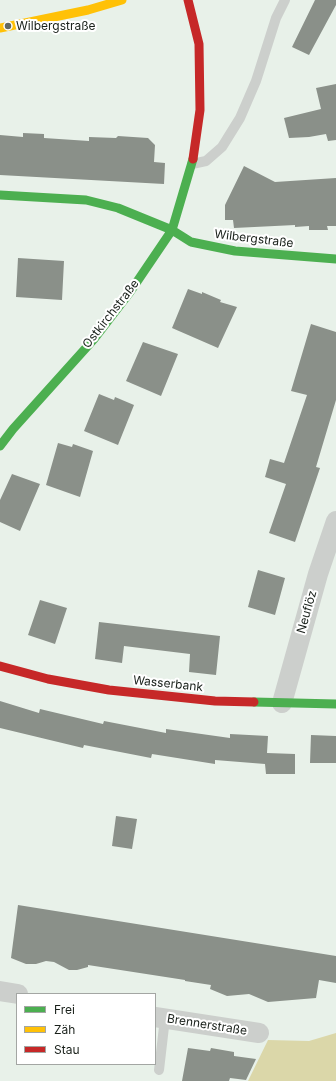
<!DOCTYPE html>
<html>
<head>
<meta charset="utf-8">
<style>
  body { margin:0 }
  #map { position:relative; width:336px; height:1081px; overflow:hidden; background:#e8f1e9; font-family:Inter,sans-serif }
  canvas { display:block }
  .legend { position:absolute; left:16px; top:993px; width:140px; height:72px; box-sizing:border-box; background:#fff; border:1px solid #a3a6a3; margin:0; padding:5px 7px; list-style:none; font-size:12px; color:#19201a }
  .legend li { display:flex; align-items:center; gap:8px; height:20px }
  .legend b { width:20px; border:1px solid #a3a6a3 }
</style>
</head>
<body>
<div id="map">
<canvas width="336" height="1081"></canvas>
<ul class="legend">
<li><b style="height:5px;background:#4caf50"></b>Frei</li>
<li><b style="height:5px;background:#ffc107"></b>Zäh</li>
<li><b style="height:5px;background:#c62828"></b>Stau</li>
</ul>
</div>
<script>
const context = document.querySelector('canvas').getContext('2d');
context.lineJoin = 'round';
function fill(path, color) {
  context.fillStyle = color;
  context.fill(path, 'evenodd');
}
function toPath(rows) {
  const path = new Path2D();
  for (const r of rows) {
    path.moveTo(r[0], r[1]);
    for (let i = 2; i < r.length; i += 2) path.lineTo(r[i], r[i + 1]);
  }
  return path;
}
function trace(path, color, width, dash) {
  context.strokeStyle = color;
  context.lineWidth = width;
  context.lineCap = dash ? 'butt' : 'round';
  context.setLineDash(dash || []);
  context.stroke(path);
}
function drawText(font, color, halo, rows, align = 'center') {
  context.font = font + ' Inter,sans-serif';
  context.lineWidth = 4;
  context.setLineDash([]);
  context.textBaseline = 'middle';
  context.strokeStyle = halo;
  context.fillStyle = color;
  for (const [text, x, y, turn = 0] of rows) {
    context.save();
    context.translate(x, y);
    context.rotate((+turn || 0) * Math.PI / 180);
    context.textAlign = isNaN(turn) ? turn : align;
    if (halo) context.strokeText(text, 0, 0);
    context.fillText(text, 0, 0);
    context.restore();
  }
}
const forest = toPath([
  [336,1033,336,1081,248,1081,268,1040,309,1041]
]);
const building = toPath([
  [315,0,336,0,336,5,309,55,292,47],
  [336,84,336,140,328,141,326,134,309,137,289,138,284,118,321,109,316,88],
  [23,133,44,134,44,138,89,141,89,137,116,138,118,136,148,138,155,145,154,162,165,163,164,184,0,175,0,135,23,137],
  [244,166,275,182,336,178,336,226,327,226,328,230,309,230,309,226,295,227,295,225,234,228,233,220,225,220,225,205],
  [18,258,64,261,62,300,16,297],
  [188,289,202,294,202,292,221,300,220,302,237,307,218,348,172,328],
  [311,324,336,332,336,400,316,467,320,468,295,542,269,533,286,484,265,477,270,459,284,463,307,395,291,391],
  [143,342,178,354,161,396,126,381],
  [99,394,114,400,115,397,134,405,118,445,84,431],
  [58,443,72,447,73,444,93,451,80,497,46,485],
  [12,474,40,484,20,531,0,522,0,500],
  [258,570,285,578,275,615,248,607],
  [40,600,67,608,55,644,28,635],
  [99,622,220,636,216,675,189,672,190,654,124,646,122,663,95,659],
  [0,701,39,713,40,709,103,724,104,721,166,733,166,729,230,738,230,734,268,736,267,753,295,754,295,774,266,774,265,764,215,760,215,764,152,754,151,758,84,745,83,748,0,728],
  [311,735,336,736,336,763,310,763],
  [116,816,137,819,132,849,112,846],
  [18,905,336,956,336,983,319,980,316,998,268,1002,249,994,227,996,210,989,211,985,185,981,185,980,88,965,88,967,77,970,69,970,54,962,46,961,36,964,26,964,11,958],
  [188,1048,210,1051,211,1048,234,1052,234,1056,256,1059,246,1080,230,1078,229,1081,182,1081]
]);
const lane = toPath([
  [192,164,206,161,222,147,240,118,256,81,276,18,285,0],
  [159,1070,165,1018]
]);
const street = toPath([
  [282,703,318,574,336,521],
  [0,991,18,994],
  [155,1017,259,1033]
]);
const fast = toPath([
  [0,195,86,200,118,208,172,230,191,242,235,251,336,259],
  [0,446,13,429,94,339,130,292,172,230,193,159],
  [254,702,336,704]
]);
const slow = toPath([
  [0,28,88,10,122,0]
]);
const jam = toPath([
  [188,0,199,44,200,110,193,159],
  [0,666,48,679,109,690,215,701,254,702]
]);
const markers = [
  [8,26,4,"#616962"]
];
const poiNames = [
  ["Wilbergstraße",16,26]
];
const streetNames = [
  ["Wilbergstraße",254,239,7],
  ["Ostkirchstraße",111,314,-52],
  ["Neuflöz",307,612,-74],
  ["Wasserbank",168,684,6],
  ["Brennerstraße",207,1025,9]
];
fill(forest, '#dbd7a9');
fill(building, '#8a9089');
trace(lane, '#cccfcc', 10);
trace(street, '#cccfcc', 20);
trace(fast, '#4caf50', 9);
trace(slow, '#ffc107', 9);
trace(jam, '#c62828', 9);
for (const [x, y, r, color] of markers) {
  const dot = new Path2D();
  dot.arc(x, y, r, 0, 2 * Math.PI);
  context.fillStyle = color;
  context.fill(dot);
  trace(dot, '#fff', 1.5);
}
drawText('12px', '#19201a', '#fff', poiNames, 'left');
drawText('12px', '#19201a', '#fff', streetNames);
</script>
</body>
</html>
